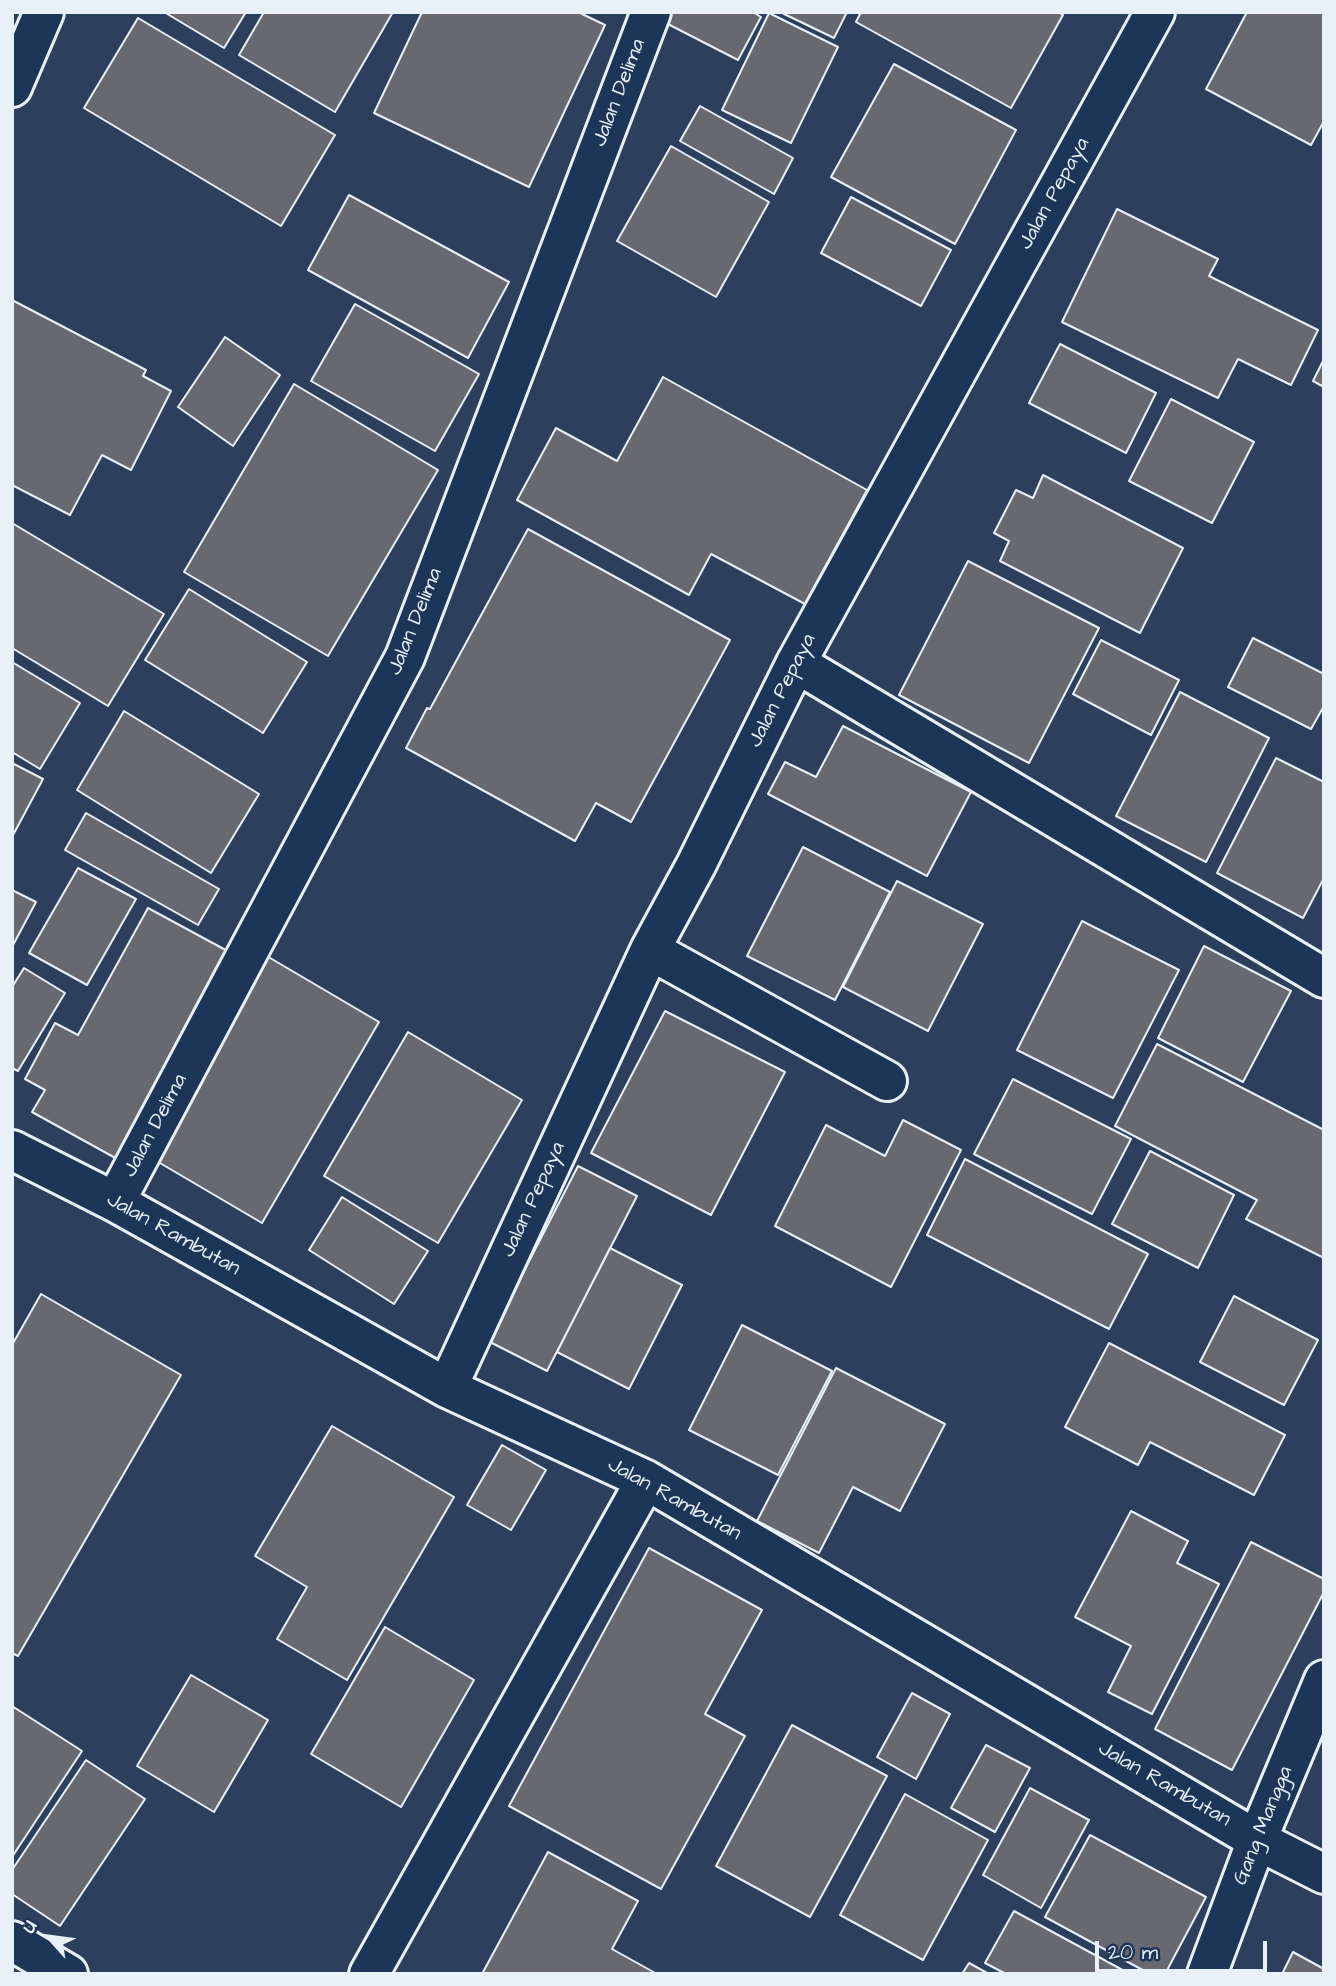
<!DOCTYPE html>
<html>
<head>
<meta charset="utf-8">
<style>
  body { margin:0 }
  #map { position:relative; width:1336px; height:1986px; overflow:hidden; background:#2c3f5c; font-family:"Architects Daughter",sans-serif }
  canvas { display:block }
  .frame { position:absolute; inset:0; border:14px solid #e8f1f8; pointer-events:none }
  .north { position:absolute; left:14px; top:1902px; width:70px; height:70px; -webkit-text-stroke:5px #1d3557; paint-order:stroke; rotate:298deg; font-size:19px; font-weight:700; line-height:28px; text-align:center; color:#e8f1f8 }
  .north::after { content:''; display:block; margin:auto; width:24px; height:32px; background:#e8f1f8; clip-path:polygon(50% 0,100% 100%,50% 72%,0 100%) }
  .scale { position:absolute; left:1095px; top:1941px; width:172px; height:32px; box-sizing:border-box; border:4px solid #e8f1f8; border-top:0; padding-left:9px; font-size:21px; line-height:24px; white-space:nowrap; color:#e8f1f8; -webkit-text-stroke:5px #1d3557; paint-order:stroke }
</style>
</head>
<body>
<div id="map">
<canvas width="1336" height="1986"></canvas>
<div class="frame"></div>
<div class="north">U</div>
<div class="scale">20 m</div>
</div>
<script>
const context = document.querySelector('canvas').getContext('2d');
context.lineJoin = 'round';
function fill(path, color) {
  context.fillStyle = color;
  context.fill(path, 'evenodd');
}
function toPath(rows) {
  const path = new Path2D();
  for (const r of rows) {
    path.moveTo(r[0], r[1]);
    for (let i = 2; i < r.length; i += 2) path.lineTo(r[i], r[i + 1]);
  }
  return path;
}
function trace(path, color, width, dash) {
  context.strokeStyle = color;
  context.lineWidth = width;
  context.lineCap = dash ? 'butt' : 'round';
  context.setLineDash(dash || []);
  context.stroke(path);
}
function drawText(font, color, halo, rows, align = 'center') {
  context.font = font + ' "Architects Daughter",sans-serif';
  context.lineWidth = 5;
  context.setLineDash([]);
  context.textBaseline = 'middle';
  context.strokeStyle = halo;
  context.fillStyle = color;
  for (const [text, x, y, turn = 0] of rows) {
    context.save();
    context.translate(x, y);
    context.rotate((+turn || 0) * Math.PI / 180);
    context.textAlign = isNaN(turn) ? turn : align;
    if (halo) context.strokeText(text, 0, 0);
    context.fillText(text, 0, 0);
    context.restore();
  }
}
const building = toPath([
  [164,12,246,12,224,48,164,12],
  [264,12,393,12,335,112,239,55,264,12],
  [422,12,578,12,605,25,529,187,374,113,422,12],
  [664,12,753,12,761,17,738,60,660,20,664,12],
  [780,12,847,12,834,38,780,12],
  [861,12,1058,12,1063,15,1011,108,856,22,861,12],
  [1247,12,1324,12,1324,121,1311,145,1206,89,1247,12],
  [769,13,838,47,791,143,722,110,769,13],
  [138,18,335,135,281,226,84,108,138,18],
  [894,64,1016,130,955,244,831,177,894,64],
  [700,106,793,158,774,194,680,141,700,106],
  [671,146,769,202,716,297,617,241,671,146],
  [349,195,509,282,468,358,308,270,349,195],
  [851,197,951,250,921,306,821,253,851,197],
  [1117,209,1218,259,1209,276,1318,330,1291,385,1238,359,1218,398,1062,322,1117,209],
  [12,300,146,370,143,376,171,391,131,470,102,455,70,515,12,485,12,300],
  [355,304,479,374,435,451,311,381,355,304],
  [225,337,280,375,233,446,178,407,225,337],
  [1060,344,1156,393,1126,453,1029,403,1060,344],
  [1324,359,1324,387,1313,381,1324,359],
  [663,377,867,490,805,604,711,554,689,595,517,500,556,428,617,461,663,377],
  [294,384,438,470,328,656,184,572,294,384],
  [1171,399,1254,442,1212,523,1129,481,1171,399],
  [1043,475,1183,548,1140,633,1000,561,1009,541,994,533,1016,490,1033,498,1043,475],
  [12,523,164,614,108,706,12,648,12,523],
  [528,529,730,640,631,822,596,803,575,841,406,748,427,708,430,709,528,529],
  [968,561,1099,628,1029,763,899,695,968,561],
  [189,589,307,662,263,733,145,660,189,589],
  [1253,638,1324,674,1324,706,1311,729,1228,687,1253,638],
  [1101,640,1179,680,1151,735,1073,694,1101,640],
  [12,662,80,703,40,769,12,752,12,662],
  [1180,692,1269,738,1206,862,1116,816,1180,692],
  [124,711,259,794,211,873,77,790,124,711],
  [843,726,971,792,927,876,768,794,785,762,816,777,843,726],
  [1276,758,1324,782,1324,878,1303,918,1217,873,1276,758],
  [12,763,43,779,12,837,12,763],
  [86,813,219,889,198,925,65,850,86,813],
  [803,847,890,892,835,1000,747,956,803,847],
  [78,868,136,899,87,985,29,953,78,868],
  [897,881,983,924,928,1031,843,987,897,881],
  [12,890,36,902,12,947,12,890],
  [148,908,233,954,119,1160,32,1112,45,1090,25,1079,55,1023,78,1035,148,908],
  [1082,921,1179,970,1113,1098,1017,1050,1082,921],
  [1204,946,1291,991,1243,1082,1158,1038,1204,946],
  [265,955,379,1022,262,1223,148,1156,265,955],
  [24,968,65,993,18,1071,12,1068,12,987,24,968],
  [665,1011,785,1072,711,1215,591,1153,665,1011],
  [408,1032,522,1100,438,1243,324,1176,408,1032],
  [1157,1044,1324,1130,1324,1258,1246,1219,1257,1200,1115,1126,1157,1044],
  [1013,1079,1131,1139,1092,1214,974,1154,1013,1079],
  [903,1120,961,1150,891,1287,775,1226,826,1125,885,1156,903,1120],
  [1150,1151,1234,1195,1198,1268,1112,1224,1150,1151],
  [965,1159,1148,1254,1109,1329,927,1235,965,1159],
  [578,1166,637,1196,547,1371,488,1341,578,1166],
  [342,1197,428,1251,394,1304,309,1250,342,1197],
  [610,1248,682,1285,629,1389,557,1352,610,1248],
  [41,1294,181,1375,18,1656,12,1653,12,1345,41,1294],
  [1234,1296,1318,1340,1284,1405,1200,1362,1234,1296],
  [742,1325,832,1371,778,1475,689,1430,742,1325],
  [1109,1343,1285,1435,1254,1495,1150,1442,1138,1465,1065,1427,1109,1343],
  [836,1368,945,1424,900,1511,853,1487,819,1553,757,1521,836,1368],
  [332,1426,454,1497,347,1680,277,1639,307,1587,255,1556,332,1426],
  [502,1445,546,1470,511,1530,467,1505,502,1445],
  [1131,1511,1188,1541,1177,1563,1219,1584,1152,1714,1108,1692,1131,1646,1075,1617,1131,1511],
  [1251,1542,1324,1579,1324,1592,1232,1770,1155,1729,1251,1542],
  [649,1548,762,1610,705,1714,745,1736,661,1889,509,1806,649,1548],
  [385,1627,474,1680,401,1807,311,1754,385,1627],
  [191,1675,268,1720,214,1812,137,1766,191,1675],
  [912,1693,950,1714,916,1779,877,1757,912,1693],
  [12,1706,82,1751,12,1857,12,1706],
  [792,1725,887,1776,810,1917,716,1866,792,1725],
  [986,1745,1030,1768,995,1832,951,1808,986,1745],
  [86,1760,145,1799,60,1926,12,1894,12,1870,86,1760],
  [1030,1788,1089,1820,1041,1908,983,1875,1030,1788],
  [905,1794,988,1840,923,1960,840,1915,905,1794],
  [1090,1835,1206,1897,1165,1974,1150,1974,1045,1917,1090,1835],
  [548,1852,638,1901,612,1949,657,1974,482,1974,548,1852],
  [1014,1911,1130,1974,1006,1974,985,1963,1014,1911],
  [1293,1952,1324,1969,1324,1974,1282,1974,1293,1952],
  [969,1963,989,1974,962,1974,969,1963]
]);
const minor = toPath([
  [12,87,44,12],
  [796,663,1324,978],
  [650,950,887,1081],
  [12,1150,115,1202,447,1388,646,1480,1257,1840,1324,1874],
  [115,1202,405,657,651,12],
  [447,1388,650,950,696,865,796,663,1155,12],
  [12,1941,68,1974],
  [369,1974,646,1480],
  [1207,1974,1257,1840,1324,1680]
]);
const streetNames = [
  ["Jalan Delima",620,93,-69],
  ["Jalan Pepaya",1055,194,-61],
  ["Jalan Delima",416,622,-68],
  ["Jalan Pepaya",783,691,-63],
  ["Jalan Delima",156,1126,-62],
  ["Jalan Pepaya",534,1200,-65],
  ["Jalan Rambutan",173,1235,29],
  ["Jalan Rambutan",674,1500,29],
  ["Jalan Rambutan",1164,1785,30],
  ["Gang Mangga",1264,1826,-68]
];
fill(building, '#686871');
trace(building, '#e8f1f8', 2);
trace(minor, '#e8f1f8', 44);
trace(minor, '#1d3557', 38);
drawText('21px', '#e8f1f8', '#1d3557', streetNames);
</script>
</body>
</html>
